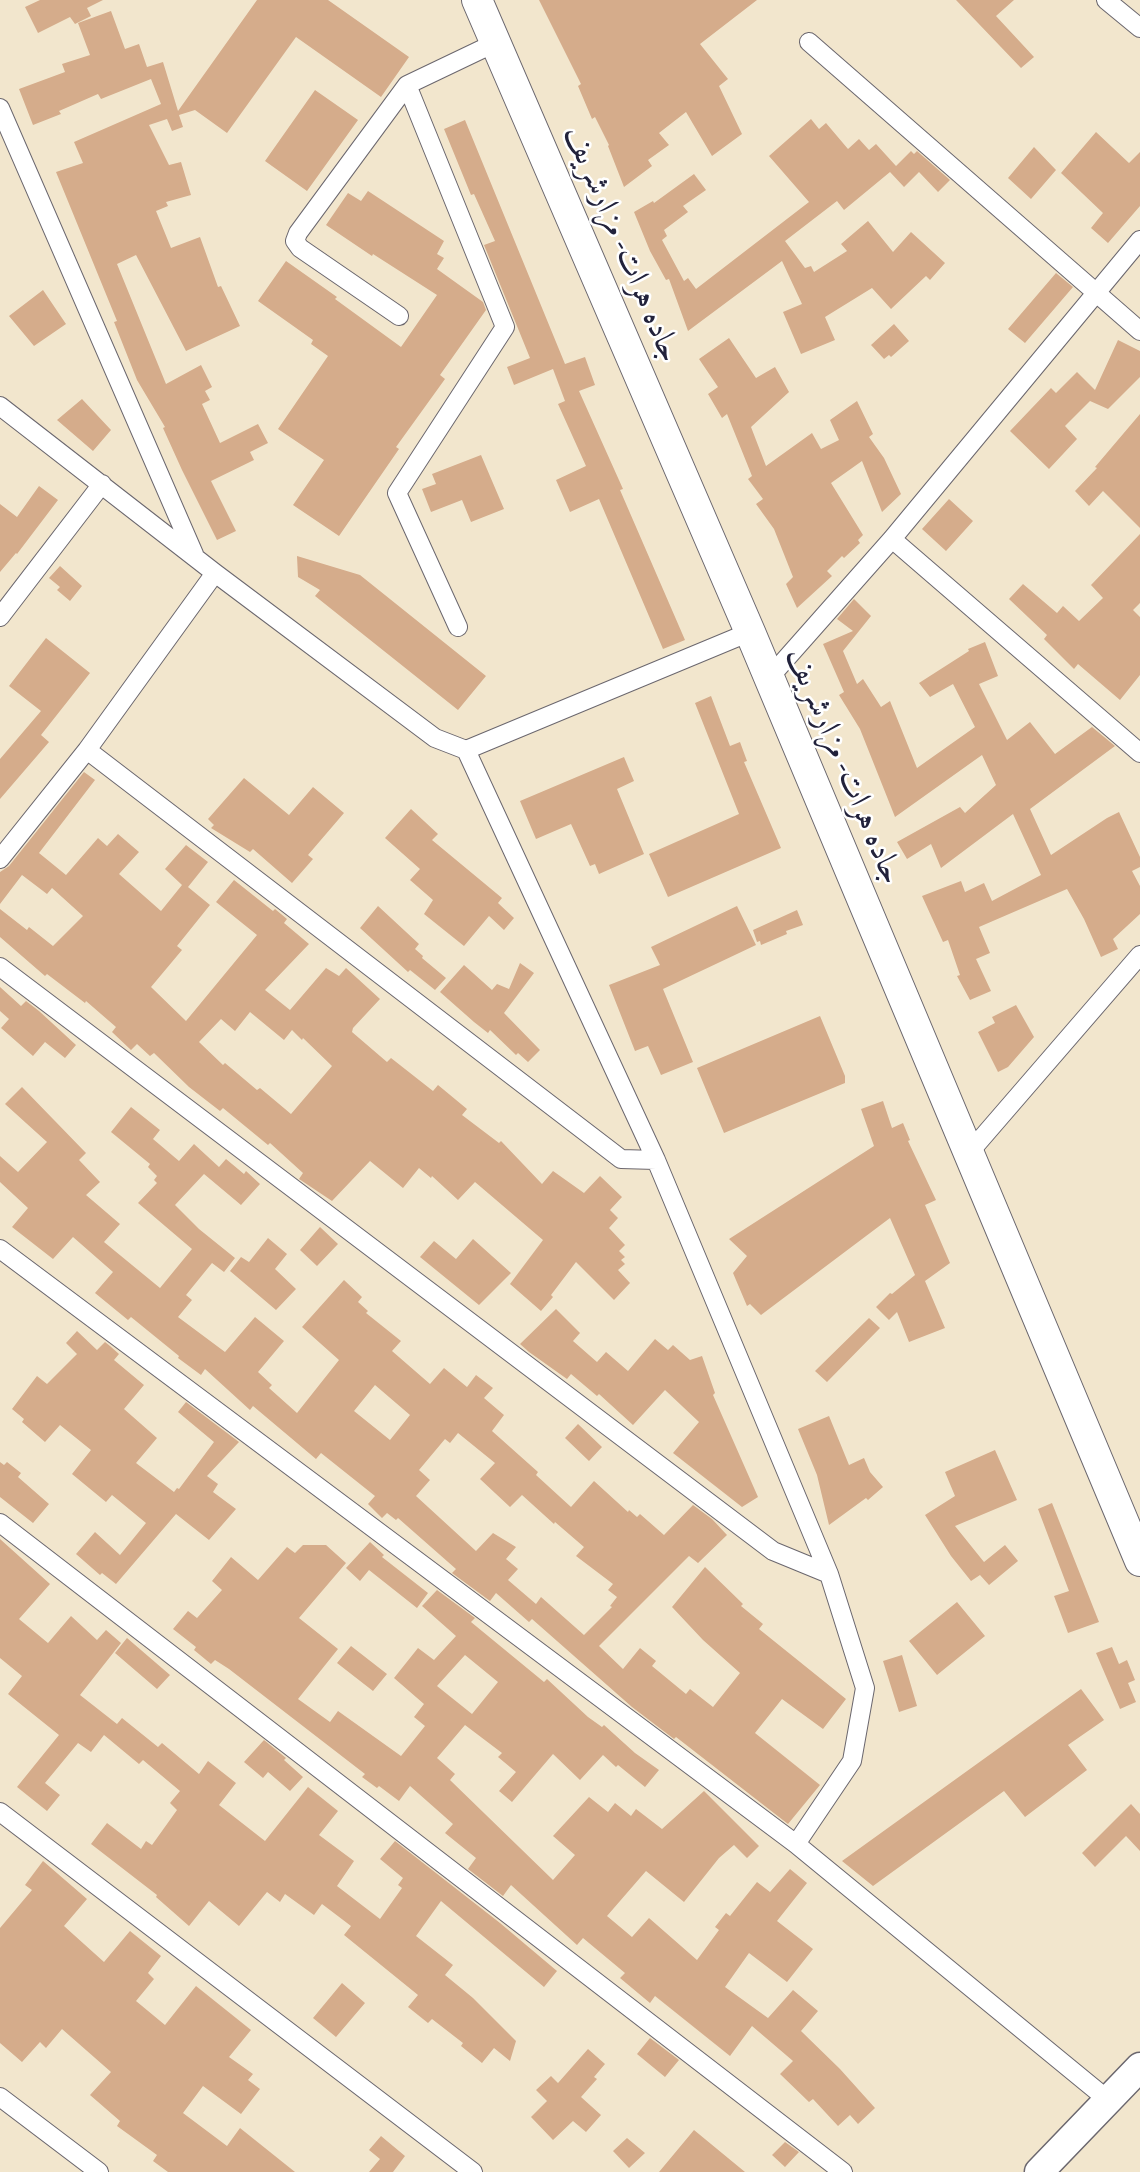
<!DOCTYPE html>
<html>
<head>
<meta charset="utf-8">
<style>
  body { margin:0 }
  canvas { display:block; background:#f2e6cd }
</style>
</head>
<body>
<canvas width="1140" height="2172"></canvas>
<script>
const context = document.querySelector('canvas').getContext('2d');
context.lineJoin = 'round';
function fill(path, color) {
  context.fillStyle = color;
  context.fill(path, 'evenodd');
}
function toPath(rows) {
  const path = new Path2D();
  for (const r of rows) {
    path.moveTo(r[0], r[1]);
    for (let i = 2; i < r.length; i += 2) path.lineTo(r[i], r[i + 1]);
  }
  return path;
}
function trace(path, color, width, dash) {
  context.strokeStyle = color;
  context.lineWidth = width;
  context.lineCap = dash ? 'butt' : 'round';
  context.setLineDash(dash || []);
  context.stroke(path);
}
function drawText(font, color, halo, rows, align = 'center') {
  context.font = font + ' "EB Garamond",Amiri,serif';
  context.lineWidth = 5;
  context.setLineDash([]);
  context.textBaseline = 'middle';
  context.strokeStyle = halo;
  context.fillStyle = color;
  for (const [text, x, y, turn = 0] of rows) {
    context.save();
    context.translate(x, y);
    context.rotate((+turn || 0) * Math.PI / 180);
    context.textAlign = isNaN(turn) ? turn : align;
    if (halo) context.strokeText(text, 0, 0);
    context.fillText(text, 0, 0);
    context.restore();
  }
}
const building = toPath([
  [40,0,103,0,87,8,91,16,75,24,70,17,38,33,25,7],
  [257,0,328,0,409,57,381,97,296,37,227,133,195,110,179,115,183,127,172,131,167,119,149,125,169,165,181,162,191,195,166,202,168,206,156,211,171,248,200,237,218,287,221,286,240,326,186,351,136,255,117,264,166,384,201,365,212,387,205,391,210,400,202,404,220,443,258,424,268,443,250,452,254,460,211,481,236,531,217,540,182,470,163,428,165,427,137,380,114,322,117,321,56,172,83,163,74,142,161,104,151,79,101,99,98,94,59,111,61,114,33,125,19,89,65,72,62,64,90,55,78,23,111,11,125,49,139,44,147,67,163,62,178,111],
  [539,0,757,0,700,44,728,79,719,86,742,134,712,156,686,112,659,133,669,145,648,160,652,166,624,187,608,146,609,145,595,117,592,119,578,86,581,84],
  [956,0,1014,0,996,16,1034,57,1021,68],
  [315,90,358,120,307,191,265,161],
  [811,119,819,129,826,123,848,149,859,139,869,150,876,144,896,166,911,151,914,154,917,151,950,180,938,192,919,172,904,187,890,172,844,210,837,201,785,241,805,268,811,266,814,272,847,251,841,244,868,221,893,252,911,232,945,263,930,280,926,276,891,309,872,288,825,317,835,340,801,354,783,312,802,304,782,261,688,331,669,279,666,280,650,251,634,212,653,201,654,203,694,174,706,190,683,206,688,212,664,230,667,236,662,240,684,281,688,278,696,289,809,202,769,156],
  [465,120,565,364,585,357,595,385,579,391,623,489,620,490,685,640,663,649,599,499,570,512,556,480,586,466,558,404,565,401,553,369,514,385,507,367,530,358,484,245,495,241,474,194,471,195,444,129],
  [1096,132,1129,163,1140,152,1140,206,1108,243,1091,228,1103,213,1061,173],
  [1034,147,1056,170,1031,199,1008,178],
  [368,191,444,241,437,254,444,258,437,269,483,302,486,310,440,375,445,379,396,447,399,449,339,536,293,505,324,460,278,429,328,356,311,344,313,340,258,301,286,261,337,297,335,299,401,347,437,295,373,254,372,256,326,225,348,193,361,201],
  [1056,273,1073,287,1025,343,1008,329],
  [43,290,66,324,34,346,9,316],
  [894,324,909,341,891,357,889,355,884,359,871,345],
  [729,338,756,378,775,367,789,392,751,427,766,466,812,433,821,449,839,440,830,420,857,401,873,434,869,437,884,458,901,494,882,512,862,461,831,483,863,535,858,540,860,543,844,558,842,556,827,571,832,576,797,608,786,584,793,577,774,529,756,504,763,499,748,479,752,476,727,414,722,418,708,394,718,387,699,359],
  [1118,340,1140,351,1140,377,1108,409,1090,401,1065,426,1077,439,1049,469,1010,431,1051,388,1056,393,1077,372,1095,390],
  [82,399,111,430,93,451,57,420],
  [1140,414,1140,528,1103,491,1089,506,1075,491,1097,468,1095,467],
  [481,455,504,509,471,522,462,500,431,512,422,489,436,484,432,474],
  [39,486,58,500,17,554,16,553,0,572,0,504,17,517],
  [949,499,973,521,946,551,922,529],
  [1140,534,1140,603,1133,610,1140,617,1140,675,1120,700,1078,664,1074,669,1044,639,1047,635,1009,599,1023,584,1057,613,1063,606,1079,621,1103,598,1091,585],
  [297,556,360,575,486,676,458,710,315,596,320,590,298,577],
  [60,566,82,586,70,601,57,590,60,587,49,578],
  [854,599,871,616,843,651,857,684,863,679,881,707,890,701,917,768,975,727,953,684,930,697,919,683,969,651,968,649,985,642,998,676,979,684,1007,740,1030,722,1055,754,1092,727,1115,746,1030,809,1051,855,1107,818,1119,812,1140,857,1140,867,1132,871,1140,886,1140,914,1113,939,1118,949,1101,957,1084,919,1067,889,979,927,990,953,976,959,991,991,970,1000,957,976,960,975,948,940,943,942,922,896,961,881,965,892,984,883,992,901,1041,875,1013,814,941,868,931,844,907,859,897,842,960,807,965,813,996,785,982,755,895,817,860,729,839,695,844,692,823,644,853,631,837,619],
  [46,638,90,673,41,735,49,742,0,799,0,759,41,711,9,686],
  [711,696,730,746,740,742,747,761,744,762,781,848,668,897,649,854,739,814,695,703],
  [624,757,634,781,617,789,644,854,599,874,595,864,590,866,571,824,536,839,520,801],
  [84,772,95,780,39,853,66,875,98,838,107,846,118,834,139,852,119,874,161,911,182,885,165,869,186,845,208,862,188,887,210,905,177,946,182,950,151,987,186,1021,257,935,216,902,234,880,273,911,275,909,287,919,284,923,309,944,265,990,290,1010,326,968,339,976,346,968,380,999,353,1028,352,1032,387,1062,391,1058,433,1091,438,1085,467,1109,462,1115,499,1143,501,1141,542,1184,553,1171,584,1193,600,1176,622,1197,610,1210,618,1218,609,1228,625,1245,619,1251,625,1257,621,1260,625,1264,618,1270,630,1283,614,1300,576,1262,551,1295,553,1297,541,1311,510,1284,543,1240,475,1182,458,1200,432,1176,431,1178,419,1168,403,1188,370,1161,332,1201,299,1179,303,1173,270,1143,268,1145,223,1108,220,1111,189,1087,154,1053,150,1056,137,1044,131,1050,112,1032,116,1027,86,1001,85,1003,47,974,45,976,0,937,0,909,27,930,29,927,53,946,83,916,52,888,47,894,22,875,0,904,0,872,9,866],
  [250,1012,284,1040,292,1030,302,1040,303,1038,332,1066,291,1114,260,1088,257,1090,225,1063,223,1065,199,1042,221,1019,235,1031],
  [244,778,289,815,313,787,344,813,308,855,313,859,292,883,253,849,250,852,211,828,214,825,208,819],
  [411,809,438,834,432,840,502,898,498,903,514,918,504,930,489,916,464,946,424,914,433,900,410,880,420,869,385,838],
  [378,906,419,944,415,949,423,956,422,958,446,978,435,990,410,970,408,972,360,928],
  [737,906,756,945,663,989,693,1062,661,1075,648,1046,635,1051,609,985,660,965,651,947],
  [797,910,803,925,786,931,787,934,761,945,760,941,757,942,753,930],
  [520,963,534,973,504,1013,540,1050,528,1062,518,1053,516,1055,490,1030,488,1033,474,1022,440,992,464,965,492,990,497,984,509,989],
  [0,987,21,1006,26,1001,39,1011,76,1045,65,1058,45,1042,33,1056,1,1028,9,1019,0,1011],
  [1016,1005,1034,1037,1008,1067,998,1072,978,1032,995,1023,992,1017],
  [820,1016,845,1076,845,1083,724,1133,697,1068],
  [22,1087,86,1153,79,1160,100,1182,86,1195,120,1224,104,1242,160,1288,192,1249,138,1203,157,1183,154,1180,157,1176,148,1167,150,1164,111,1132,131,1107,160,1130,153,1139,179,1161,194,1144,219,1167,226,1159,244,1174,246,1171,260,1184,241,1205,204,1174,175,1205,199,1229,235,1258,224,1272,212,1263,186,1295,192,1300,178,1317,225,1352,255,1317,284,1341,258,1372,272,1385,269,1388,297,1413,339,1360,302,1327,344,1280,362,1297,358,1302,368,1311,366,1313,401,1341,392,1351,430,1384,444,1368,467,1387,476,1375,493,1388,484,1398,504,1415,492,1431,538,1472,536,1475,571,1507,594,1481,628,1512,629,1510,637,1517,640,1514,664,1535,693,1505,712,1519,727,1535,698,1563,689,1556,599,1646,623,1669,640,1648,656,1661,652,1666,686,1694,690,1689,713,1707,740,1673,703,1640,672,1607,705,1567,743,1604,741,1606,763,1624,759,1629,846,1699,823,1729,782,1699,755,1733,820,1785,788,1824,676,1737,674,1739,632,1707,532,1619,529,1622,496,1593,490,1601,452,1573,456,1569,398,1518,396,1520,387,1513,382,1518,368,1504,375,1496,321,1453,316,1459,253,1406,250,1410,205,1369,201,1375,178,1358,179,1356,131,1317,128,1320,95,1293,113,1272,73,1237,53,1259,12,1227,28,1208,0,1182,0,1156,18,1172,47,1142,5,1104],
  [375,1385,410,1415,390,1440,354,1411],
  [458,1433,495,1463,480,1479,510,1507,522,1495,554,1524,555,1522,584,1547,576,1556,613,1584,608,1590,617,1597,610,1606,612,1607,584,1635,541,1597,536,1604,508,1580,518,1569,506,1559,516,1547,493,1533,476,1551,416,1496,430,1480,419,1470,445,1439,450,1443],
  [883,1101,892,1128,903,1123,910,1140,908,1141,936,1200,925,1205,950,1263,925,1281,945,1328,909,1342,897,1312,889,1320,876,1307,890,1293,892,1294,915,1275,890,1218,761,1315,750,1304,747,1306,733,1273,747,1256,729,1239,874,1146,861,1109],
  [320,1227,338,1244,317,1266,300,1250],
  [268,1238,287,1254,275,1269,296,1289,276,1310,230,1271,241,1257,249,1262],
  [473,1239,511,1273,479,1305,420,1257,434,1241,456,1259],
  [556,1309,580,1333,573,1341,597,1362,606,1352,628,1371,655,1339,668,1350,673,1345,690,1360,702,1356,715,1393,713,1395,758,1497,742,1507,673,1453,699,1422,665,1390,633,1425,599,1394,597,1396,571,1374,567,1379,529,1352,520,1344],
  [869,1318,880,1328,827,1382,815,1371],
  [77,1331,97,1350,105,1342,110,1346,119,1354,114,1360,144,1385,124,1409,157,1438,136,1463,174,1492,177,1488,179,1489,214,1442,178,1412,186,1402,239,1442,207,1476,218,1484,213,1492,236,1509,209,1540,176,1514,116,1584,102,1573,100,1575,76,1554,95,1532,120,1555,146,1523,112,1495,106,1502,72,1474,91,1450,60,1425,45,1442,22,1422,24,1419,12,1409,37,1376,47,1384,77,1354,66,1343],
  [829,1416,849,1465,864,1458,870,1472,883,1487,868,1500,866,1498,829,1525,817,1475,798,1429],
  [578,1424,602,1447,589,1461,565,1438],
  [995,1450,1017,1500,955,1526,984,1562,1005,1545,1018,1561,989,1585,980,1575,971,1581,951,1556,925,1515,955,1496,945,1472],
  [0,1462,4,1465,7,1462,21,1473,18,1477,49,1504,33,1523,0,1497],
  [1052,1503,1099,1622,1068,1633,1054,1596,1069,1591,1038,1509],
  [0,1539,50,1584,19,1619,48,1643,71,1616,97,1640,106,1630,121,1643,80,1695,117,1724,122,1718,158,1747,162,1743,199,1774,208,1761,236,1783,219,1805,265,1841,308,1787,338,1811,319,1835,354,1861,337,1886,380,1919,402,1888,398,1885,403,1878,380,1859,395,1841,500,1923,557,1971,544,1987,441,1901,416,1936,453,1965,445,1975,473,1998,516,2041,510,2061,494,2048,482,2063,461,2046,463,2043,432,2019,428,2023,408,2007,418,1995,344,1935,351,1926,322,1904,314,1915,285,1894,280,1902,267,1892,239,1926,209,1901,189,1926,156,1897,157,1895,91,1844,107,1823,141,1849,146,1841,152,1845,177,1810,170,1803,180,1791,143,1760,139,1764,104,1735,91,1752,78,1743,45,1783,60,1795,47,1811,17,1787,59,1735,8,1694,22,1676,0,1658],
  [370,1542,384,1555,382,1557,428,1593,417,1608,369,1570,360,1581,346,1568],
  [303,1545,326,1545,346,1563,299,1618,338,1649,298,1699,330,1722,338,1711,401,1756,425,1726,414,1717,424,1704,394,1678,418,1648,434,1660,456,1636,422,1606,437,1590,475,1618,471,1622,544,1682,547,1679,588,1717,602,1727,604,1725,635,1753,659,1770,645,1787,618,1765,616,1767,603,1755,580,1780,553,1754,512,1802,499,1791,516,1772,498,1757,502,1753,465,1725,437,1758,455,1774,450,1780,553,1880,575,1855,553,1836,589,1797,608,1812,615,1803,631,1816,636,1809,662,1829,704,1791,759,1846,747,1858,734,1845,719,1858,684,1902,646,1871,607,1916,632,1937,649,1918,697,1960,719,1930,715,1927,726,1913,730,1916,757,1882,770,1892,790,1869,807,1883,777,1921,813,1949,787,1982,749,1953,725,1987,768,2018,793,1990,818,2011,801,2031,840,2069,875,2108,858,2124,850,2115,838,2126,813,2099,809,2102,780,2074,793,2061,752,2026,730,2056,655,1996,650,2003,620,1978,625,1973,583,1938,577,1945,511,1885,503,1896,468,1869,476,1858,445,1833,453,1824,410,1786,399,1801,379,1786,377,1788,362,1777,365,1774,229,1669,215,1660,211,1664,194,1650,196,1647,173,1629,188,1611,197,1618,222,1590,212,1581,231,1557,258,1580,287,1547,295,1553],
  [465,1655,498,1682,472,1714,437,1686],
  [957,1602,985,1636,937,1675,909,1641],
  [127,1638,170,1675,157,1689,115,1653],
  [351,1646,387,1674,373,1691,337,1663],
  [1112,1647,1119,1664,1127,1660,1135,1680,1128,1683,1136,1702,1120,1709,1096,1653],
  [902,1655,917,1706,899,1712,883,1661],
  [1081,1689,1104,1720,1068,1745,1087,1770,1025,1817,1004,1791,873,1886,842,1861],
  [264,1740,286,1758,284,1760,303,1777,290,1791,268,1772,263,1778,244,1762],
  [1131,1804,1140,1814,1140,1851,1126,1836,1095,1867,1082,1853],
  [43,1861,87,1899,64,1926,104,1962,130,1931,161,1956,148,1973,154,1979,136,2001,165,2025,196,1986,251,2030,229,2057,253,2074,248,2080,260,2089,241,2114,203,2086,183,2113,227,2146,240,2128,295,2172,168,2172,153,2161,157,2155,117,2126,120,2121,90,2095,111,2072,62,2029,46,2048,40,2042,22,2062,0,2043,0,1928,32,1890,25,1885],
  [342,1983,365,2003,336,2037,313,2018],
  [650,2038,679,2060,665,2077,637,2054],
  [588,2049,605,2064,594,2077,597,2079,581,2097,601,2115,586,2132,573,2121,553,2140,531,2117,547,2101,536,2090,551,2076,558,2083],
  [694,2130,745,2172,659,2172],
  [381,2136,405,2156,393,2172,369,2172,380,2159,369,2150],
  [627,2138,645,2153,629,2168,613,2151],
  [785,2142,799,2152,785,2167,772,2155]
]);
const minor = toPath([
  [1106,0,1140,28],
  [809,42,1140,331],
  [407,85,505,327,397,493,458,627],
  [0,108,194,554],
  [399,316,300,248,295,241,298,233,407,85,497,42],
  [0,406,215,573,435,738,466,750,750,632],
  [892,539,1140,753],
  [0,617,102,484],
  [769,678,892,539,1140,240],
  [87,750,621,1159,656,1160],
  [466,750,656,1160,829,1574,865,1688,852,1761,796,1844],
  [0,859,87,750,215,573],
  [0,967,773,1551,829,1574],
  [968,1154,1140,955],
  [0,1249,796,1844,1108,2100],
  [0,1523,843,2172],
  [0,1812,473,2172],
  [0,2097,99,2172]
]);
const primary = toPath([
  [1039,2172,1140,2067]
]);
const trunk = toPath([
  [477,0,750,632,1140,1561]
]);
const streetNames = [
  ["جاده هرات- مزارشریف",622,244,67],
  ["جاده هرات- مزارشریف",844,766,67]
];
fill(building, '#d5ac8b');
trace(minor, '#6b676e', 20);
trace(primary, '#6b676e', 31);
trace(trunk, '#6b676e', 32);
trace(minor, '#fff', 18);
trace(primary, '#fff', 28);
trace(trunk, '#fff', 30);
drawText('32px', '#22223b', '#fff', streetNames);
</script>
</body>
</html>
